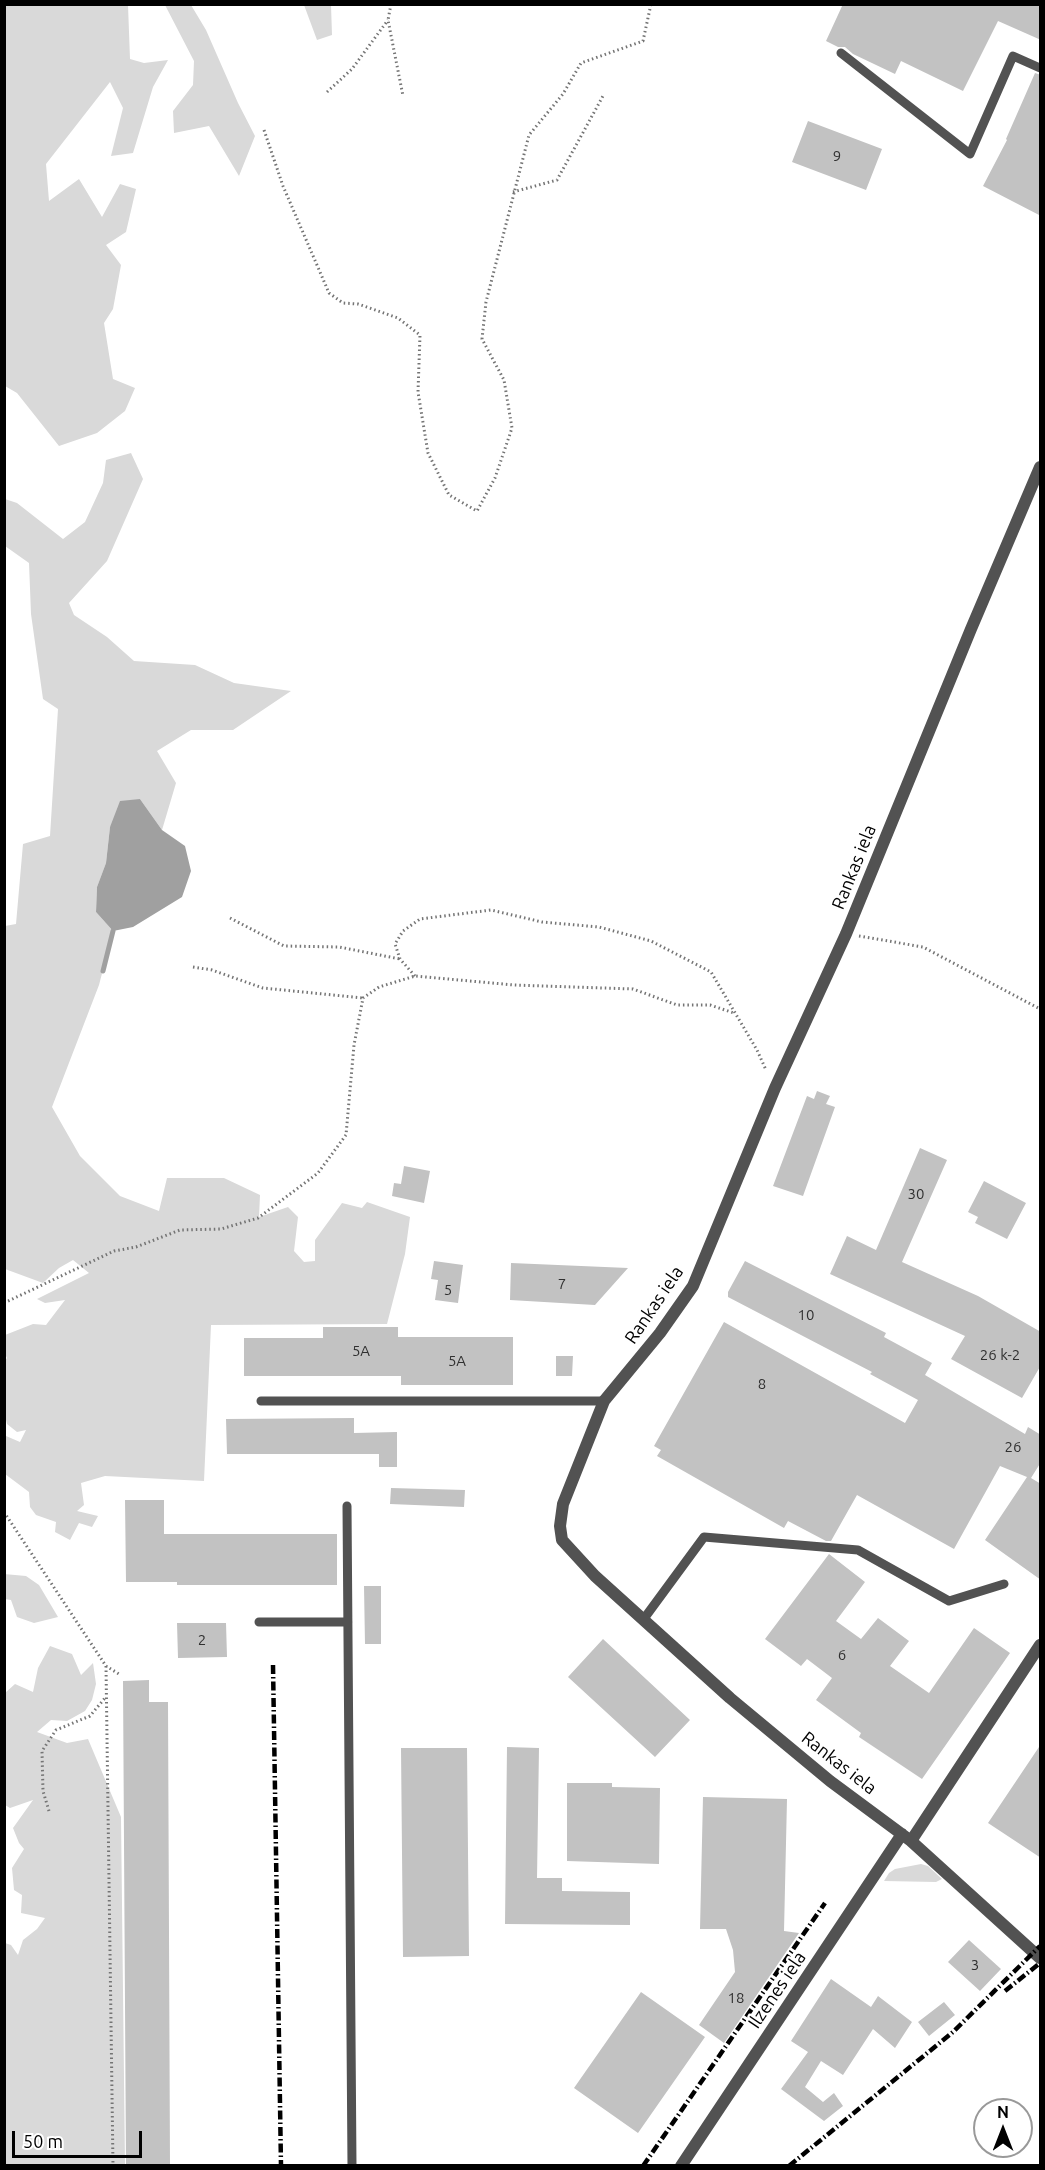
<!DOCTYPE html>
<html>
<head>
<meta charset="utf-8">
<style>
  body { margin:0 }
  #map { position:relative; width:1045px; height:2170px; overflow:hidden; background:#fff; font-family:Ubuntu,sans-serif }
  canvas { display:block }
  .frame { position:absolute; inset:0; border:6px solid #000; pointer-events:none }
  .north { position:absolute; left:973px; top:2098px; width:60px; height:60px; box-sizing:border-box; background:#fff; border:2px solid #999; border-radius:50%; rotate:0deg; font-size:16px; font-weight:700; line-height:24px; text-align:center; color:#000 }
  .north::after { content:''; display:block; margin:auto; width:21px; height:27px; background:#000; clip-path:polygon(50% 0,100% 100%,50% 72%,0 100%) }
  .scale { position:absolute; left:12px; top:2131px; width:130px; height:27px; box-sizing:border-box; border:3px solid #000; border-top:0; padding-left:8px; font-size:18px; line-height:21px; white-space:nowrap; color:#000; -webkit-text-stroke:4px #fff; paint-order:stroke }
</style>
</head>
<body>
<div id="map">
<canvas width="1045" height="2170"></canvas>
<div class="frame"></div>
<div class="north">N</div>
<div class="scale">50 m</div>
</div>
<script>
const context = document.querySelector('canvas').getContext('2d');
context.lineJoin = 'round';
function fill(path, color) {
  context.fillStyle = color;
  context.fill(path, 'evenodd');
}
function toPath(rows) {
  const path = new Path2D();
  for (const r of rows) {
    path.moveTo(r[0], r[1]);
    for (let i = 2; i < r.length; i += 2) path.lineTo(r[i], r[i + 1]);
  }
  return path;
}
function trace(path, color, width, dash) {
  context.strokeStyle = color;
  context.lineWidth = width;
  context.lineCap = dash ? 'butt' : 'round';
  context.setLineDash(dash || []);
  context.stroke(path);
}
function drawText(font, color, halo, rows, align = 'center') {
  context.font = font + ' Ubuntu,sans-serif';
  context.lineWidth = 4.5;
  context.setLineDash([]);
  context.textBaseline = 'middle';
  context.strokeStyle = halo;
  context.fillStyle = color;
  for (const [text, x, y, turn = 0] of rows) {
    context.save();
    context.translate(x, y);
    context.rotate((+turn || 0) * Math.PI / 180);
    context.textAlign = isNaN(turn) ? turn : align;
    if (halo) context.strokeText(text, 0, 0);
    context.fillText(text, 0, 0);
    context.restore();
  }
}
const green = toPath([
  [4,5,128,5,130,59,144,63,168,60,153,87,133,153,111,156,123,108,110,82,46,164,49,201,79,179,102,217,120,184,136,189,126,232,106,245,121,265,113,309,104,323,113,379,135,388,125,411,97,433,59,446,17,393,5,386],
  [165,5,191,5,206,30,238,103,255,136,239,176,209,126,174,133,173,111,193,85,194,61],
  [304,5,331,5,332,35,317,40],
  [131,453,143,479,107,561,69,603,74,615,107,637,134,661,195,665,234,683,291,691,233,730,191,730,157,751,176,783,162,830,140,799,110,827,106,863,97,887,96,912,113,931,99,985,52,1107,80,1156,120,1196,159,1211,167,1178,224,1178,260,1195,259,1217,288,1207,298,1217,294,1251,304,1262,315,1261,315,1240,342,1203,362,1208,367,1202,410,1217,405,1254,387,1324,211,1325,204,1481,105,1476,81,1483,84,1505,77,1511,98,1516,92,1527,79,1523,70,1540,55,1532,56,1522,36,1515,30,1507,29,1492,5,1474,6,1436,20,1442,26,1430,17,1432,7,1424,4,1411,4,1362,7,1358,5,1354,5,1335,33,1324,46,1325,65,1300,45,1303,37,1299,89,1273,73,1260,59,1268,43,1283,5,1269,5,926,16,924,23,844,50,836,58,709,43,699,31,614,29,563,5,546,5,499,17,503,63,539,85,522,103,483,106,460],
  [4,1574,26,1576,39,1585,58,1617,34,1623,17,1617,11,1600,5,1599],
  [50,1646,72,1654,81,1675,93,1663,96,1684,92,1700,85,1711,67,1721,51,1720,37,1732,67,1743,88,1739,121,1817,125,2165,5,2165,5,1943,11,1945,18,1955,23,1940,37,1929,45,1918,21,1913,22,1895,14,1890,12,1868,24,1849,19,1843,13,1828,33,1800,10,1808,5,1805,5,1693,15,1684,33,1692,38,1668],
  [921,1864,928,1866,942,1879,936,1882,884,1881,889,1873,895,1869]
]);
const water = toPath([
  [140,799,162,830,185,846,191,871,182,897,133,927,113,931,96,912,97,887,106,863,110,827,120,801]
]);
const stream = toPath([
  [103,971,113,931]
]);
const building = toPath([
  [843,4,1041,4,1041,40,998,21,963,91,901,61,895,74,853,54,845,47,838,47,826,41],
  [1035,73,1041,75,1041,216,983,186,1007,140,1006,139],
  [808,121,882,149,866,190,792,162],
  [817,1091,830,1096,826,1104,835,1107,803,1196,773,1186,807,1096,814,1099],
  [920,1148,947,1160,902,1262,978,1296,1041,1332,1041,1365,1022,1398,951,1359,965,1336,830,1274,847,1236,876,1250],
  [404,1166,430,1171,424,1203,392,1196,394,1183,401,1184],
  [984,1181,1026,1203,1007,1239,975,1223,978,1217,968,1212],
  [434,1261,463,1265,458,1303,435,1300,438,1280,431,1279],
  [745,1261,886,1333,884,1337,932,1363,925,1375,1025,1434,1028,1427,1041,1435,1041,1462,1031,1478,1041,1484,1041,1580,985,1540,1027,1477,1000,1466,954,1549,857,1495,831,1541,826,1541,788,1521,784,1528,657,1456,661,1450,654,1446,724,1322,905,1423,918,1400,870,1374,872,1372,728,1297,728,1292],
  [511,1263,628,1268,595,1305,510,1300],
  [323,1327,398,1327,398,1337,513,1337,513,1385,401,1385,401,1376,244,1376,244,1338,323,1338],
  [556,1356,573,1356,572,1376,556,1376],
  [354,1418,354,1433,397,1432,397,1467,379,1467,379,1454,227,1454,226,1419],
  [391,1488,465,1490,464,1507,390,1504],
  [125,1500,164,1500,164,1534,337,1534,337,1585,177,1585,177,1582,126,1582],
  [829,1554,865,1582,836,1621,861,1639,878,1618,909,1641,890,1666,929,1693,974,1628,1010,1653,922,1779,859,1737,861,1733,816,1700,832,1678,807,1659,801,1666,765,1639],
  [364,1586,381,1586,381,1644,365,1644],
  [177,1623,226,1623,227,1657,178,1658],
  [603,1639,690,1720,655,1757,568,1677],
  [149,1680,149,1702,168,1702,170,2166,126,2166,123,1681],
  [1041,1744,1041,1858,988,1823],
  [507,1747,539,1748,537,1878,562,1878,562,1891,630,1892,630,1925,505,1924],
  [401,1748,467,1748,469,1956,403,1957],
  [567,1783,612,1783,612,1787,660,1788,659,1864,567,1861],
  [703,1797,787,1799,784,1931,799,1933,724,2043,699,2025,735,1972,733,1950,726,1929,700,1929],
  [969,1940,1001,1969,980,1991,948,1962],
  [831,1979,871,2007,878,1996,912,2022,895,2048,873,2029,843,2075,821,2061,805,2087,823,2102,834,2093,843,2106,824,2121,781,2089,808,2052,791,2041],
  [641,1992,705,2037,638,2133,574,2088],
  [944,2002,955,2015,929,2036,918,2022]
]);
const path = toPath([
  [391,4,388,20,403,96],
  [327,92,352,69,388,20],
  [264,130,283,186,329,293,343,303,358,304,398,318,420,335,418,392,428,453,449,495,477,511,495,478,512,428,504,380,482,339,486,302,529,135,563,94,581,63,643,41,651,4],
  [513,192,557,180,603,96],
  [230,918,284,946,339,947,400,959],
  [859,936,923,947,1040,1009],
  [193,967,212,970,263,988,363,998],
  [415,976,400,959,395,944,403,931,420,919,491,910,542,922,599,927,651,941,711,972,757,1050,766,1070],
  [4,1303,114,1251,136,1247,180,1230,221,1229,258,1218,318,1173,346,1135,354,1045,363,998,379,987,415,976,514,985,633,989,677,1005,710,1005,734,1013],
  [4,1512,106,1666,119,1674],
  [106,1666,113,2166],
  [49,1811,43,1791,42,1751,56,1730,90,1716,105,1698]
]);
const lane = toPath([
  [841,53,970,154,1013,56,1040,68],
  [261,1401,604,1401],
  [347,1506,352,2166],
  [643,1620,704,1537,858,1550,949,1601,1004,1584],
  [259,1622,348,1622]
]);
const street = toPath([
  [1040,467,971,629,846,934,775,1088,693,1286,660,1333,604,1401,563,1504,560,1526,562,1540,595,1576,730,1698,830,1781,911,1841,1040,1958],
  [911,1841,1040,1645],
  [681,2166,902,1834]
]);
const rail = toPath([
  [273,1665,281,2166],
  [1005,1991,1040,1963],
  [643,2166,825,1903],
  [789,2166,953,2032,1040,1946]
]);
const numberNames = [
  ["9",837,156],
  ["30",916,1194],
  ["7",562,1284],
  ["5",448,1290],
  ["10",806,1315],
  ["5A",361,1351],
  ["26 k-2",1000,1355],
  ["5A",457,1361],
  ["8",762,1384],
  ["26",1013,1447],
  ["2",202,1640],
  ["6",842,1655],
  ["3",975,1965],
  ["18",736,1998]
];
const streetNames = [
  ["Rankas iela",854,867,-68],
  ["Rankas iela",654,1305,-56],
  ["Rankas iela",839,1763,38],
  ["Ilzenes iela",777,1990,-56]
];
fill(green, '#d9d9d9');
fill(water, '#a0a0a0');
trace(stream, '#a0a0a0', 5);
fill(building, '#c2c2c2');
trace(path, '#747474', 3, [1.5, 3]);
trace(lane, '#525252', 9);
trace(street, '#525252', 12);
trace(rail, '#000', 4.5, [9, 3, 1.5, 3]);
drawText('15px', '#303030', null, numberNames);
drawText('18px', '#000', '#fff', streetNames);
</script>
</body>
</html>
